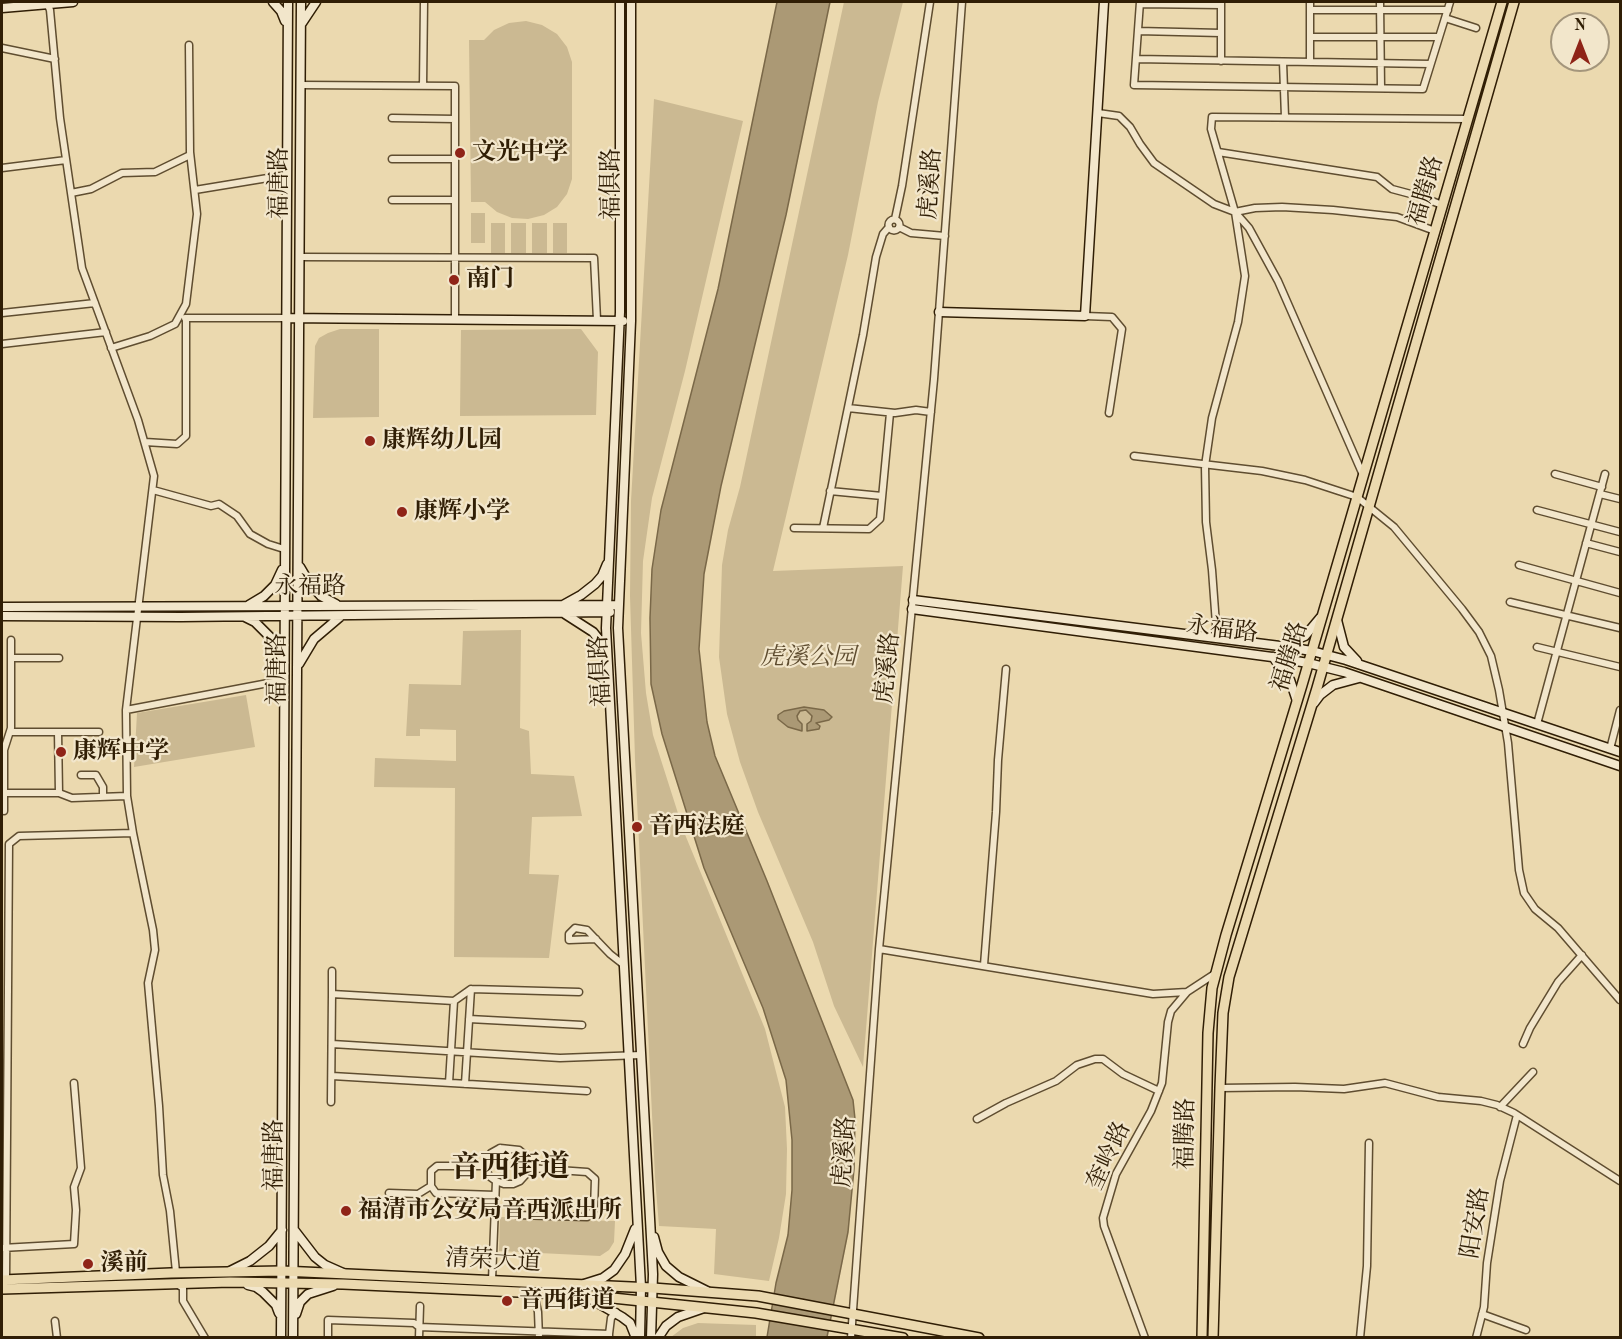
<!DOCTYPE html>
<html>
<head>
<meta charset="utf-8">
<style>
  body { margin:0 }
  #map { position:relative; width:1622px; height:1339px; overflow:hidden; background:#ebd9af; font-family:"Old Standard TT",serif }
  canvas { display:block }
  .frame { position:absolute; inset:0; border:3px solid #301e05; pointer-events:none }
  .north { position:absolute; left:1550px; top:12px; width:60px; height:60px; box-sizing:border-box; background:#f2e6cb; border:2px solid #a4967c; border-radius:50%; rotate:0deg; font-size:16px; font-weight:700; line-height:24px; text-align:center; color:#301e05 }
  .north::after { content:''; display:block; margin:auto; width:21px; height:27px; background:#8f2418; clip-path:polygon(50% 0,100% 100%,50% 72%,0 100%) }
</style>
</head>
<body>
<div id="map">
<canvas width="1622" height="1339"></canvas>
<div class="frame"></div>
<div class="north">N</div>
</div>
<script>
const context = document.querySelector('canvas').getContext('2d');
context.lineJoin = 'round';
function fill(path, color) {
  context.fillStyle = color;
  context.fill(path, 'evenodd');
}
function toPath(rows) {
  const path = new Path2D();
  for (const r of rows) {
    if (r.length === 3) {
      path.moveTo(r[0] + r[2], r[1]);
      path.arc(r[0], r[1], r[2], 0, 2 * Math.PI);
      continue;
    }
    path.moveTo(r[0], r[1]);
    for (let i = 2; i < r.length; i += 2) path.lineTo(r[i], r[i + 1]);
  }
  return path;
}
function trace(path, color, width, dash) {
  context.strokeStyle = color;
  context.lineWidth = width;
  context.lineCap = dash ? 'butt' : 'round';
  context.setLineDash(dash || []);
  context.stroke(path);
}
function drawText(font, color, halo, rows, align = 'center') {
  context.font = font + ' "Old Standard TT","Noto Serif SC",serif';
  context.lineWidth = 4.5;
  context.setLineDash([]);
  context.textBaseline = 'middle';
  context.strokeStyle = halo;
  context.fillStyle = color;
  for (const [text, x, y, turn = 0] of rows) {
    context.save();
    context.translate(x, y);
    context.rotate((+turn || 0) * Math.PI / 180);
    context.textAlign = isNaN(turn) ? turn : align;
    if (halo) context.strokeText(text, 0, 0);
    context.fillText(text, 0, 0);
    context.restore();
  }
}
const green = toPath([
  [844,2,903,2,878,102,848,255,773,571,903,566,863,1067,834,1006,813,942,758,812,740,762,727,714,719,657,722,565,728,530,740,487],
  [526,21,542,25,557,34,567,47,572,62,572,179,567,194,557,207,544,215,528,219,512,218,497,212,485,202,471,202,469,40,484,40,494,30,509,23],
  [654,99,743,121,685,371,652,498,643,561,641,633,646,693,653,735,684,832,765,1029,785,1107,787,1149,786,1194,779,1238,769,1281,714,1274,716,1229,659,1226,655,1177,635,759,630,596,631,501],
  [471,213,485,213,485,243,471,243],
  [491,223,505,223,505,253,491,253],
  [511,223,526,223,526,253,511,253],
  [532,223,547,223,547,253,532,253],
  [553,223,567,223,567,253,553,253],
  [340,329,379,329,379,417,313,418,315,346,319,338,328,333],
  [581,329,598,352,596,415,460,416,461,330],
  [521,630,520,728,529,731,531,774,574,776,582,816,532,817,529,874,559,875,549,958,454,957,455,788,374,787,375,758,456,761,456,730,420,729,420,736,406,736,409,684,461,685,463,631],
  [246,695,255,747,134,767,137,713],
  [500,1217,615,1221,614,1242,609,1250,600,1256,499,1251],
  [698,1323,756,1325,756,1337,671,1337,683,1328]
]);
const water = toPath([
  [777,2,830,2,786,215,721,486,704,574,699,649,707,722,715,756,767,881,853,1100,855,1119,854,1169,848,1232,827,1337,767,1337,776,1283,788,1235,792,1190,792,1140,786,1080,763,1008,704,868,662,734,651,684,650,618,652,569,661,510,718,289,777,2],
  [804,707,824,710,832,717,829,720,816,723,820,726,819,729,807,731,807,724,811,721,812,716,806,710,800,711,797,716,798,720,802,724,802,731,788,727,778,719,778,715,784,711,804,707]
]);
const street = toPath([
  [1140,2,1134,85,1423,89,1450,2],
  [1221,2,1221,61],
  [1310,2,1310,62],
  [1380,2,1381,88],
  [1140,4,1221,5],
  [1310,10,1448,10],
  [1445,18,1476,28],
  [1138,31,1221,33],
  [1310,37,1439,37],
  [2,48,55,59],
  [1136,59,1430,64],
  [1283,62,1285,117],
  [300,85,455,86,455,319],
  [423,86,424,2],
  [1098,113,1119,116,1130,127,1140,144,1154,163,1214,204,1235,212,1245,276,1238,322,1212,418,1205,466,1206,522,1212,570,1217,638],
  [392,118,455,119],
  [1218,152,1377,177,1392,189,1422,197,1442,205],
  [392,159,455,159],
  [2,168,66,160],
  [195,190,286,175],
  [71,193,91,189,122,173,155,172,190,155],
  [392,200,455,200],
  [1235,212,1255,208,1282,207,1333,210,1397,217,1435,231],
  [895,219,902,186,930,2],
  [894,225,5.5],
  [899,227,911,233,945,236],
  [300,257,594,258,597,320],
  [2,313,95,303],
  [1085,316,1112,317,1122,329,1109,413],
  [185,318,285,318],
  [2,344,106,332],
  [111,348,150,336,175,324,186,304,197,214,190,152,189,45],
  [848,408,895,413,916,410,931,412],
  [145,442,177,444,186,436,186,318],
  [1134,456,1262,471,1305,480,1357,497,1394,527,1462,609,1479,632,1491,656,1499,690,1508,743,1519,870,1524,893,1535,909,1558,928,1620,1000],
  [1555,474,1602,487],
  [1363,475,1278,281,1249,228,1235,212,1211,129,1212,117,1468,119],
  [153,490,211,506,219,504,237,516,250,534,268,544,284,549],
  [830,491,882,496],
  [1600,494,1620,499],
  [1537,510,1620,532],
  [794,528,869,529,880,519,890,413],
  [823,528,863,335,876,257,883,234,889,227],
  [1586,543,1620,552],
  [1519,565,1620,593],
  [1510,602,1620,628],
  [1537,647,1620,667],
  [11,658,59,658],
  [126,710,284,680],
  [1537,724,1605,474],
  [10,732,99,732],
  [58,732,59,793],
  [1610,749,1620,710],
  [81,775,96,775,103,787,103,797],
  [4,793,59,793,72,798,127,796],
  [4,811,4,750,11,728,11,640],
  [133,833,153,930,155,950,148,983,159,1106,163,1175,170,1211,176,1272],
  [596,939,569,940,569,934,575,928,587,930,610,954,624,965],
  [879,949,1153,994,1187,992,1216,973],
  [984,965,996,812,998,760,1006,669],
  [332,994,332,971],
  [469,1019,582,1025],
  [332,1044,560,1058,641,1055],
  [1523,1044,1530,1028,1558,982,1582,955],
  [332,1076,587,1091],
  [449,1083,454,1001],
  [465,1084,471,989],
  [1220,1088,1295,1087,1344,1089,1385,1083,1438,1097,1481,1101,1497,1105,1514,1113,1620,1181],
  [331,1102,332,994,454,1001,471,989,579,992],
  [1500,1107,1533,1072],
  [977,1119,1006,1103,1056,1081,1077,1065,1095,1059,1103,1059,1123,1074,1159,1091],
  [500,1148,519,1150,527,1157,529,1171,520,1181,513,1184,504,1184,496,1181,489,1176,485,1166,487,1158,491,1153,500,1148],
  [485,1166,437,1166,431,1171,431,1186,436,1193,495,1195],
  [389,1193,418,1194,431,1186],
  [516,1215,587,1217,594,1210,595,1179,587,1172,529,1168],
  [2,1248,74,1244,76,1210,74,1187,81,1168,74,1083],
  [6,1280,9,844,19,836,133,833,127,796,126,710,154,476,138,420,82,268,60,118,50,10,47,3],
  [492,1280,496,1181],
  [177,1284,183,1288,183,1301,205,1338],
  [534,1293,538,1312,539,1338],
  [1482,1314,1526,1330],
  [55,1321,57,1338],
  [609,1334,611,1318,616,1312],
  [328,1338,328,1320,414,1323,419,1327,609,1334,609,1338],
  [419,1338,420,1306],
  [851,1338,879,949,934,379,962,2],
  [1145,1338,1104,1226,1103,1218,1116,1174,1151,1111,1162,1083,1168,1022,1171,1011,1187,992],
  [1360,1338,1367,1266,1369,1143],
  [1476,1338,1484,1307,1487,1263,1500,1181,1517,1115]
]);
const secondary = toPath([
  [273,2,281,11,285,21],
  [620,2,620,312,606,628,641,1287,640,1338],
  [631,2,631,321,618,628,653,1274,651,1338],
  [2,8,73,2],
  [302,23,316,2],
  [939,312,1085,316,1104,2],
  [285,318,623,321],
  [300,567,310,584,321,596,336,604],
  [913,600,1280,646,1312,651,1346,660,1620,752],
  [249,605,264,596,275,585,282,570],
  [563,605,581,595,595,584,602,576,607,564],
  [2,607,619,605],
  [912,609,1272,657,1308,663,1344,672,1620,766],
  [565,614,593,632,607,650],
  [2,616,181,617,610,612],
  [245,617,255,622,274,641,281,657],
  [1337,620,1344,647,1357,661],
  [1283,645,1305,636,1320,618],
  [1273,657,1290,680,1297,701],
  [299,664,314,639,341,616],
  [1314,703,1320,695,1333,685,1359,678],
  [295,1231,315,1257,325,1265,343,1273],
  [654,1237,658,1252,666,1266,679,1277,707,1291],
  [230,1271,250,1261,269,1246,282,1230],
  [584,1284,603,1278,614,1270,625,1254,635,1229],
  [248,1285,256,1287,263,1292,276,1305,279,1313],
  [587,1297,622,1317,630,1323,636,1338],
  [296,1314,300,1302,308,1294,333,1286],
  [281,1338,288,2],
  [293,1338,301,2],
  [658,1338,666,1326,678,1317,704,1308]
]);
const primary = toPath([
  [2,1280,171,1273,282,1271,653,1288,758,1296,979,1338],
  [2,1289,230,1282,343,1284,584,1295,756,1313,903,1338],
  [1202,1338,1208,1033,1212,988,1226,935,1302,685,1502,2],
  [1213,1338,1220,1088,1223,1013,1229,977,1317,688,1514,2]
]);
const markers = [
  [460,153,6,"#8f2418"],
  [454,280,6,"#8f2418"],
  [370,441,6,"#8f2418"],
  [402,512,6,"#8f2418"],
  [61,752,6,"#8f2418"],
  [637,827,6,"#8f2418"],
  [346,1211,6,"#8f2418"],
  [88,1264,6,"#8f2418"],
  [507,1301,6,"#8f2418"]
];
const poiNames = [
  ["文光中学",472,153],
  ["南门",466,280],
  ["康辉幼儿园",382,441],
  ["康辉小学",414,512],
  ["康辉中学",73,752],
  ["音西法庭",649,827],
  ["福清市公安局音西派出所",358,1211],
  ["溪前",100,1264],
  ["音西街道",519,1301]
];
const streetNames = [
  ["福唐路",280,183,-90],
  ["福俱路",612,184,-90],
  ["虎溪路",931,184,-86],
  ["福腾路",1426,191,-74],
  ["永福路",310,587],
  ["永福路",1222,630,7],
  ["福腾路",1290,657,-73],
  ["虎溪路",888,668,-84],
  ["福唐路",278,669,-90],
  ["福俱路",601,671,-93],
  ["福腾路",1186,1134,-89],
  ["虎溪路",845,1152,-86],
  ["福唐路",275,1155,-90],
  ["奎岭路",1109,1156,-65],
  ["阳安路",1476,1223,-81],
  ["清荣大道",493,1261,3]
];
const parkNames = [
  ["虎溪公园",808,658]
];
const districtNames = [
  ["音西街道",510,1168]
];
fill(green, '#cbb992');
fill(water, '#ab9975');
trace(water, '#7a6848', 1.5);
trace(street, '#5f4d30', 9);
trace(secondary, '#301e05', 11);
trace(primary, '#301e05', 12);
trace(street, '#f2e6cb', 6);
trace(secondary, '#f2e6cb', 8);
trace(primary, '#ebd9af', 9);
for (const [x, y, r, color] of markers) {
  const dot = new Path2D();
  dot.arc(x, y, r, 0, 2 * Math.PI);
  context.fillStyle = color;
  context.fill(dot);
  trace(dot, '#f2e6cb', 2);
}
drawText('bold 24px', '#301e05', '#f2e6cb', poiNames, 'left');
drawText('24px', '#301e05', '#f2e6cb', streetNames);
drawText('italic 24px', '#5e4c2f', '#f2e6cb', parkNames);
drawText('bold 30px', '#301e05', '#f2e6cb', districtNames);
</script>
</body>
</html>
